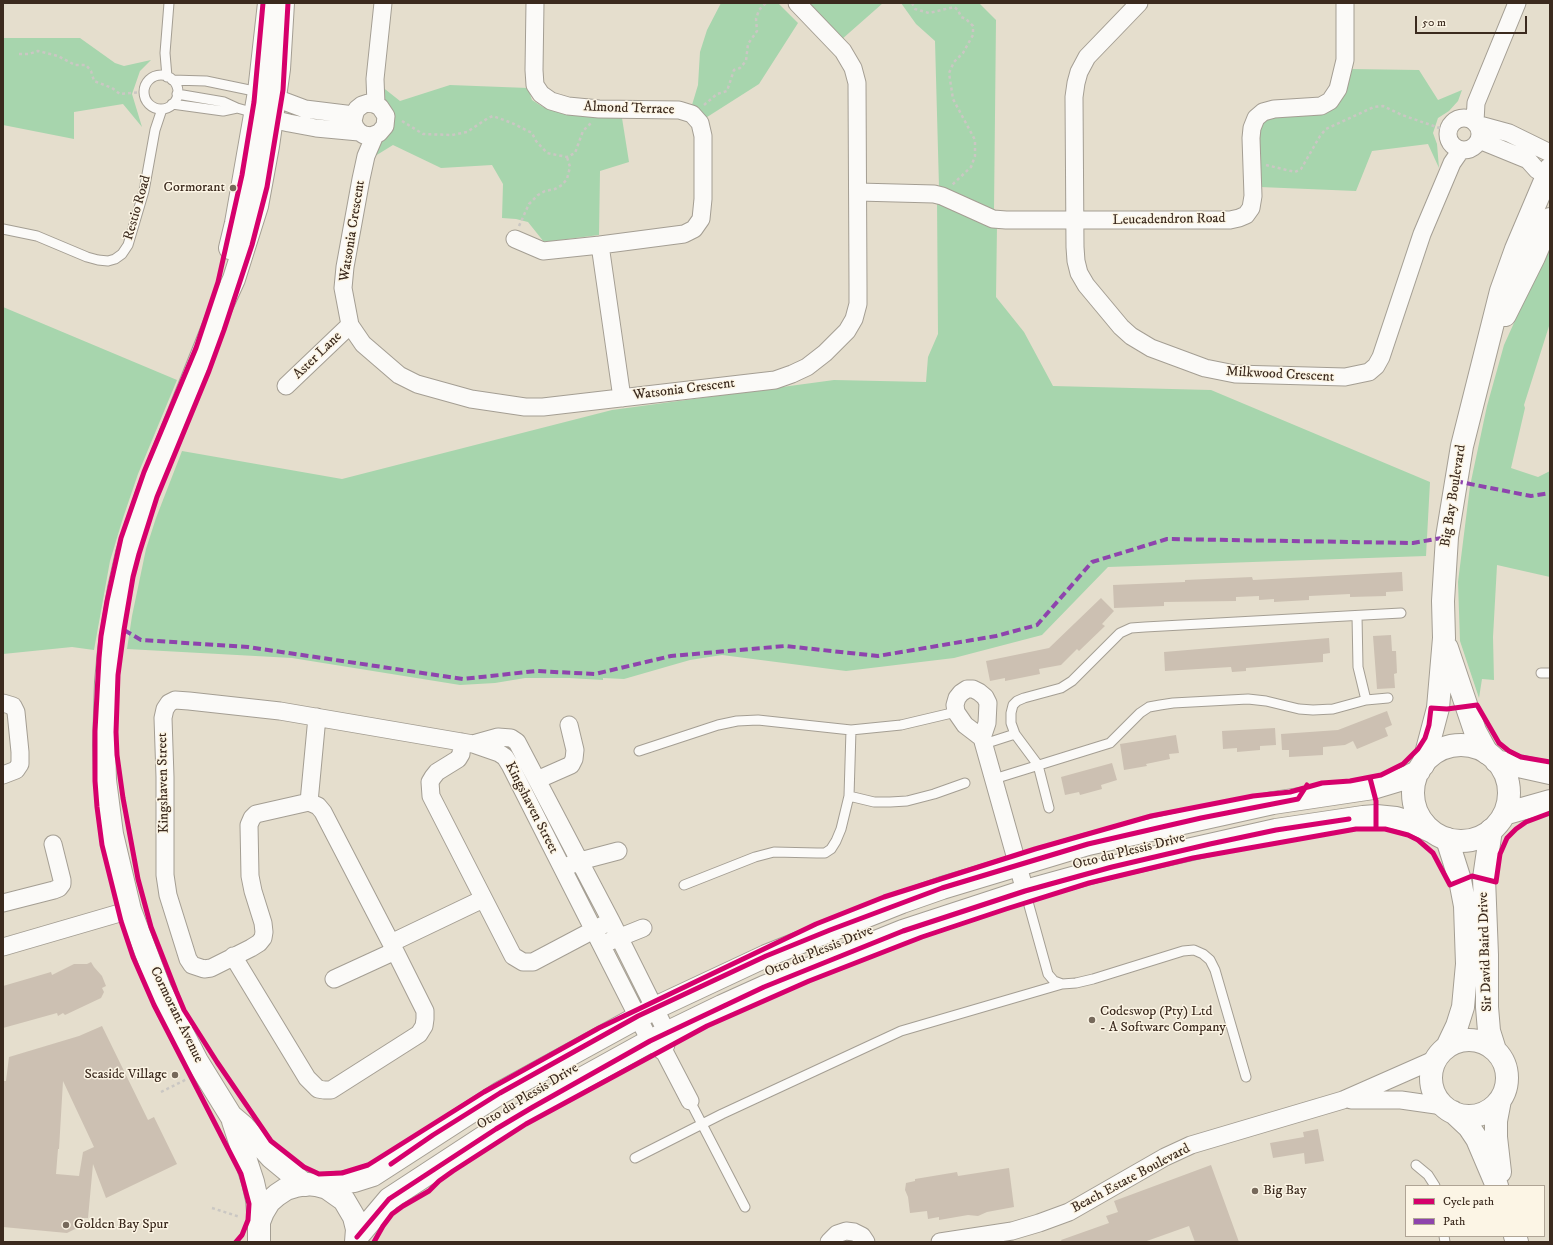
<!DOCTYPE html>
<html>
<head>
<meta charset="utf-8">
<style>
  body { margin:0 }
  #map { position:relative; width:1553px; height:1245px; overflow:hidden; background:#e5decd; font-family:"IM FELL DW Pica",serif }
  canvas { display:block }
  .frame { position:absolute; inset:0; border:4px solid #3b2a1e; pointer-events:none }
  .legend { position:absolute; left:1405px; top:1185px; width:140px; height:52px; box-sizing:border-box; background:#fcf5e5; border:1px solid #afa495; margin:0; padding:5px 7px; list-style:none; font-size:12px; color:#3b2a1e }
  .legend li { display:flex; align-items:center; gap:8px; height:20px }
  .legend b { width:20px; border:1px solid #afa495 }
  .scale { position:absolute; left:1415px; top:16px; width:112px; height:18px; box-sizing:border-box; border:2px solid #3b2a1e; border-top:0; padding-left:5px; font-size:12px; line-height:14px; white-space:nowrap; color:#3b2a1e; -webkit-text-stroke:3px #fcf5e5; paint-order:stroke }
</style>
</head>
<body>
<div id="map">
<canvas width="1553" height="1245"></canvas>
<div class="frame"></div>
<ul class="legend">
<li><b style="height:5px;background:#d6006c"></b>Cycle path</li>
<li><b style="height:5px;background:#8e44ad"></b>Path</li>
</ul>
<div class="scale">50 m</div>
</div>
<script>
const context = document.querySelector('canvas').getContext('2d');
context.lineJoin = 'round';
function fill(path, color) {
  context.fillStyle = color;
  context.fill(path, 'evenodd');
}
function toPath(rows) {
  const path = new Path2D();
  for (const r of rows) {
    if (r.length === 3) {
      path.moveTo(r[0] + r[2], r[1]);
      path.arc(r[0], r[1], r[2], 0, 2 * Math.PI);
      continue;
    }
    path.moveTo(r[0], r[1]);
    for (let i = 2; i < r.length; i += 2) path.lineTo(r[i], r[i + 1]);
  }
  return path;
}
function trace(path, color, width, dash) {
  context.strokeStyle = color;
  context.lineWidth = width;
  context.lineCap = dash ? 'butt' : 'round';
  context.setLineDash(dash || []);
  context.stroke(path);
}
function drawText(font, color, halo, rows, align = 'center') {
  context.font = font + ' "IM FELL DW Pica",serif';
  context.lineWidth = 3;
  context.setLineDash([]);
  context.textBaseline = 'middle';
  context.strokeStyle = halo;
  context.fillStyle = color;
  for (const [text, x, y, turn = 0] of rows) {
    context.save();
    context.translate(x, y);
    context.rotate((+turn || 0) * Math.PI / 180);
    context.textAlign = isNaN(turn) ? turn : align;
    if (halo) context.strokeText(text, 0, 0);
    context.fillText(text, 0, 0);
    context.restore();
  }
}
const green = toPath([
  [721,3,778,3,798,23,759,84,704,119,692,105,698,85,700,52,707,30],
  [807,3,883,3,841,40],
  [901,3,979,3,996,20,994,210,939,187,935,41,916,24],
  [3,38,80,38,115,63,124,66,151,60,140,71,132,94,142,127,123,104,74,112,74,139,3,125],
  [1350,69,1419,70,1438,100,1462,90,1458,101,1449,111,1438,118,1433,133,1437,144,1439,168,1428,144,1372,151,1356,191,1260,187,1258,121,1264,116,1310,115],
  [376,82,400,101,450,85,528,88,532,100,543,107,556,111,622,118,629,162,600,171,599,235,544,242,528,222,516,219,502,218,503,184,492,165,441,168,393,145,367,161,390,119],
  [937,199,997,226,996,297,1024,332,1053,386,1211,390,1430,482,1426,556,1108,567,1042,635,954,658,846,671,722,655,690,660,624,679,603,678,603,680,569,678,525,678,495,683,460,685,292,658,127,649,132,616,146,549,156,518,182,451,342,479,612,410,834,380,926,382,928,357,938,334],
  [1550,243,1550,323,1524,405,1525,408,1511,468,1538,477,1550,471,1550,577,1497,565,1493,637,1494,680,1482,679,1479,698,1460,641,1458,582,1470,486,1487,406,1504,345],
  [3,307,177,380,138,474,123,518,110,561,94,650,72,647,3,654]
]);
const building = toPath([
  [1402,572,1403,591,1386,592,1386,596,1350,597,1350,594,1309,596,1309,600,1274,602,1274,599,1259,600,1259,596,1236,597,1236,601,1164,602,1164,606,1114,608,1113,585,1185,582,1185,580,1252,577,1253,580],
  [1101,598,1114,611,1102,624,1105,626,1079,651,1077,649,1061,665,1039,669,1040,674,1005,681,1005,678,990,681,986,661,1049,648],
  [1391,635,1392,651,1396,651,1397,673,1394,674,1395,688,1377,689,1373,636],
  [1329,638,1330,653,1323,654,1323,662,1246,668,1246,671,1232,672,1231,667,1165,671,1164,652],
  [1387,711,1392,725,1385,728,1388,736,1357,749,1353,741,1345,745,1323,747,1323,755,1289,757,1289,750,1282,750,1281,734,1338,730],
  [1275,728,1276,745,1260,746,1260,750,1237,752,1237,748,1223,749,1222,731],
  [1176,735,1179,753,1169,754,1170,759,1146,764,1147,766,1124,770,1120,744],
  [1112,763,1117,780,1101,785,1102,789,1080,795,1079,792,1065,795,1061,777],
  [91,962,94,967,102,976,106,986,102,988,104,992,101,998,65,1015,63,1013,58,1016,57,1013,3,1028,3,986,51,972,52,975,74,964,87,964],
  [102,1026,148,1120,154,1117,177,1164,106,1198,93,1164,88,1218,83,1218,83,1224,79,1227,67,1233,3,1227,3,1081,6,1081,9,1057,79,1036],
  [63,1081,94,1147,83,1152,79,1176,56,1174,58,1149,59,1149],
  [1318,1129,1324,1161,1305,1164,1304,1153,1273,1158,1270,1143,1304,1137,1303,1132],
  [1211,1165,1239,1242,1195,1242,1189,1226,1144,1242,1062,1242,1061,1240,1109,1223,1106,1216,1118,1212,1114,1201],
  [1009,1168,1014,1207,987,1212,978,1216,968,1215,939,1220,939,1217,928,1219,927,1211,910,1213,908,1197,905,1190,906,1183,915,1181,915,1179,957,1172,958,1176]
]);
const path = toPath([
  [912,3,915,9,929,13,954,7,958,10,961,17,966,19,973,26,973,35,963,53,954,62,949,73,953,99,975,140,975,156,971,167,952,185],
  [19,54,29,54,38,51,58,56,75,65,86,65,91,71,94,81,112,88,120,94,144,92],
  [704,105,717,94,727,91,734,70,740,68,746,61,748,44,757,31,756,19,759,10,766,3],
  [402,121,423,134,452,135,467,132,488,118,493,116,512,123,532,133,536,141,547,153,567,157,575,153,583,131,591,123],
  [1266,165,1295,172,1301,169,1320,136,1326,129,1374,107,1383,106,1402,115,1448,131],
  [519,226,529,204,538,195,545,191,555,189,562,185,567,179,570,167,567,157],
  [161,1092,187,1079],
  [212,1208,240,1217]
]);
const service = toPath([
  [161,92,17],
  [167,77,165,53,169,3],
  [172,80,206,81,259,92],
  [177,94,224,102,237,108,255,113],
  [172,104,223,111,237,108],
  [3,229,37,236,87,257,98,260,108,261,115,259,122,254,128,245,144,191,155,130,162,109],
  [1357,616,1358,667,1366,700],
  [1541,673,1550,673],
  [984,744,1015,734],
  [639,751,718,725,737,721,758,720,851,730,901,725,956,712],
  [994,779,1110,743,1140,713,1149,707,1160,705,1173,703,1248,699,1266,701,1299,709,1313,710,1333,709,1366,700,1388,698],
  [849,796,874,802,890,802,907,801,934,794,965,783],
  [1049,808,1038,765,1015,734,1011,723,1011,713,1013,705,1017,701,1024,698,1061,688,1072,681,1120,633,1131,628,1145,627,1401,613],
  [684,885,755,857,774,852,817,853,825,853,831,849,836,841,841,829,849,796,851,730],
  [1025,891,1048,974,1054,981,1062,984,1076,983,1093,979,1183,951,1194,950,1203,954,1210,960,1215,970,1246,1077],
  [690,1101,745,1207],
  [635,1158,722,1114,901,1031,1062,984],
  [1416,1165,1428,1175,1435,1186],
  [1444,1236,1445,1242]
]);
const minor = toPath([
  [535,3,534,70,535,85,541,94,551,101,568,106,599,109,679,110,692,114,700,123,703,136,703,199,701,219,694,229,684,234,600,245,622,398],
  [1139,3,1087,57,1079,72,1076,83,1074,97,1075,247,1076,261,1079,273,1086,285,1121,327,1131,336,1151,348,1205,368,1235,374,1345,377,1369,372,1376,366,1381,357,1422,234,1452,163,1461,150],
  [265,94,305,109,354,115],
  [376,104,375,79,383,3],
  [261,115,272,119,289,123,316,128,359,132,364,135,371,136,379,133,385,126,386,116,380,107,374,104,368,103,362,105,357,109,355,113,353,121,355,127,359,132],
  [1464,134,16],
  [1475,122,1476,103,1517,3],
  [1476,124,1509,133,1550,153],
  [375,135,366,156,361,179,345,267,343,288,350,325,363,344,399,375,417,384,471,399,525,407,543,407,775,380,792,374,807,367,825,353,847,331,854,319,858,304,858,287,857,83,853,68,843,51,797,3],
  [1479,140,1528,160,1537,170,1550,177],
  [858,192,934,194,942,196,993,219,1006,220,1230,220,1239,218,1246,215,1251,208,1253,196,1251,138,1252,128,1256,118,1263,112,1274,109,1321,106,1330,101,1338,89,1345,60,1345,3],
  [515,239,543,251,600,245],
  [286,386,350,325],
  [3,703,13,706,16,712,20,752,20,764,16,770,3,775],
  [982,738,987,723,988,703,985,697,979,692,973,689,967,689,961,693,957,698,955,705,956,712,965,725,982,738,1025,891],
  [462,742,461,754,458,759,437,772,433,777,430,782,431,796,513,956,523,962,533,962,603,925],
  [473,744,498,737,511,738,517,742,611,921,667,1033,666,1045],
  [537,780,571,765,574,759,575,750,569,725],
  [309,802,256,814,252,818,249,825,250,876,253,891,263,923,264,932,263,938,259,943,251,948,211,968,204,969,192,965,188,959,168,895,165,875,165,777,163,718,165,709,169,703,175,700,189,701,280,711,473,744,499,753,505,757,510,765,650,1041,665,1053,690,1101],
  [570,865,580,861,618,851],
  [3,903,54,890,59,888,62,884,62,880,53,844],
  [608,942,643,928],
  [391,943,483,899],
  [3,947,130,910],
  [233,956,307,1078,318,1089,324,1090,331,1090,419,1034,424,1026,425,1019,425,1011,391,943,323,812,318,806,309,802,317,717],
  [334,979,395,951],
  [1351,1100,1401,1100,1443,1106],
  [829,1242,837,1234,846,1231,854,1232,862,1236,866,1242],
  [940,1242,1012,1231,1039,1223,1069,1212,1165,1157,1191,1145,1343,1100,1436,1059]
]);
const tertiary = toPath([
  [283,3,279,69,268,146,257,206,234,279,219,312,148,490,127,553,119,588,109,650,106,682,104,745,105,780,112,834,130,910,160,989,197,1061,231,1116,244,1127,271,1157,305,1185],
  [230,248,236,223,259,92,269,3],
  [1505,315,1534,257,1550,219],
  [1447,648,1475,731,1487,753],
  [1423,765,1438,708,1444,638,1443,601,1447,537,1462,446,1501,291,1516,249,1550,169],
  [1491,830,1484,878,1487,955,1487,1007,1489,1031,1495,1050],
  [1447,839,1460,880,1465,906,1467,964,1463,1007,1457,1026,1447,1047],
  [1469,1078,38],
  [1500,1100,1496,1121,1496,1137,1500,1172],
  [1453,1112,1469,1127,1477,1139,1497,1186],
  [233,1121,253,1182,257,1200,259,1224],
  [1515,1236,1517,1242]
]);
const primary = toPath([
  [1461,793,48],
  [1496,761,1550,773],
  [1504,814,1550,801],
  [316,1185,354,1181,373,1175,500,1093,655,1008,766,956,902,902,942,888,1088,844,1273,803,1373,788,1403,779,1419,771],
  [357,1237,389,1199,496,1129,583,1078,650,1041,722,1006,764,987,903,931,1025,891,1112,867,1276,830,1363,817,1376,816,1396,818,1415,824,1433,832],
  [259,1242,259,1222,263,1212,269,1202,277,1195,286,1189,296,1186,307,1184,316,1185,327,1188,344,1200,354,1217,357,1229,356,1242]
]);
const quiet = toPath([
  [1455,481,1531,496,1550,493],
  [124,630,141,640,248,647,463,679,536,671,595,674,671,656,785,646,878,656,996,636,1037,625,1092,562,1167,539,1413,543,1447,537]
]);
const cycleway = toPath([
  [288,3,283,90,267,187,252,245,224,330,209,371,157,497,139,554,133,577,124,630,118,675,116,732,117,755,123,798,138,879,151,927,176,991,184,1010,217,1062,271,1141,304,1167,319,1174,342,1173,368,1165,484,1092,599,1028,816,924,884,897,1035,849,1151,816,1253,796,1290,792,1322,783,1350,781,1381,775,1403,764,1418,749,1425,738,1429,725,1431,708,1447,709,1477,705,1499,743,1509,751,1521,757,1550,762],
  [1370,778,1376,801,1376,829],
  [391,1164,433,1135,500,1093,638,1016,766,956,830,930,942,888,1088,844,1201,818,1298,799,1307,785],
  [357,1237,389,1199,496,1129,533,1107,650,1041,764,987,903,931,1025,891,1112,867,1210,844,1276,830,1349,819],
  [236,1242,242,1235,248,1220,249,1204,241,1174,154,1005,133,957,121,921,102,845,97,807,95,781,95,731,99,658,101,636,107,601,121,538,144,472,196,348,218,282,242,175,254,102,263,3],
  [374,1242,383,1226,392,1214,403,1206,429,1191,439,1181,453,1171,526,1124,707,1026,809,981,922,937,1006,909,1089,883,1193,858,1356,829,1385,829,1408,835,1418,840,1433,853,1450,885,1472,876,1496,882,1500,854,1507,838,1516,829,1526,822,1550,813]
]);
const markers = [
  [233,188,4,"#76695b"],
  [1092,1020,4,"#76695b"],
  [175,1075,4,"#76695b"],
  [1255,1191,4,"#76695b"],
  [66,1225,4,"#76695b"]
];
const streetNames = [
  ["Almond Terrace",629,109,2],
  ["Restio Road",138,208,-74],
  ["Leucadendron Road",1169,220,-1],
  ["Watsonia Crescent",353,231,-81],
  ["Aster Lane",318,356,-44],
  ["Milkwood Crescent",1280,375,3],
  ["Watsonia Crescent",684,390,-7],
  ["Big Bay Boulevard",1454,496,-81],
  ["Kingshaven Street",164,783,-91],
  ["Kingshaven Street",531,808,63],
  ["Otto du Plessis Drive",1129,852,-14],
  ["Otto du Plessis Drive",819,952,-22],
  ["Sir David Baird Drive",1486,952,-92],
  ["Cormorant Avenue",176,1015,64],
  ["Otto du Plessis Drive",528,1097,-31],
  ["Beach Estate Boulevard",1131,1179,-28]
];
const poiNames = [
  ["Cormorant",225,188,"right"],
  ["Codeswop (Pty) Ltd",1100,1012],
  ["- A Software Company",1100,1028],
  ["Seaside Village",167,1075,"right"],
  ["Big Bay",1263,1191],
  ["Golden Bay Spur",74,1225]
];
fill(green, '#a7d5ad');
fill(building, '#ccc0b2');
trace(service, '#a49e93', 11);
trace(minor, '#a49e93', 19);
trace(tertiary, '#a49e93', 24);
trace(primary, '#a49e93', 24);
trace(path, '#cac7c3', 2.5, [3, 3]);
trace(service, '#fbfaf8', 9);
trace(minor, '#fbfaf8', 17);
trace(tertiary, '#fbfaf8', 22);
trace(primary, '#fbfaf8', 22);
trace(quiet, '#8e44ad', 4, [8, 4]);
trace(cycleway, '#d6006c', 5);
for (const [x, y, r, color] of markers) {
  const dot = new Path2D();
  dot.arc(x, y, r, 0, 2 * Math.PI);
  context.fillStyle = color;
  context.fill(dot);
  trace(dot, '#fcf5e5', 1.5);
}
drawText('14px', '#3b2a1e', '#fcf5e5', streetNames);
drawText('14px', '#3b2a1e', '#fcf5e5', poiNames, 'left');
</script>
</body>
</html>
